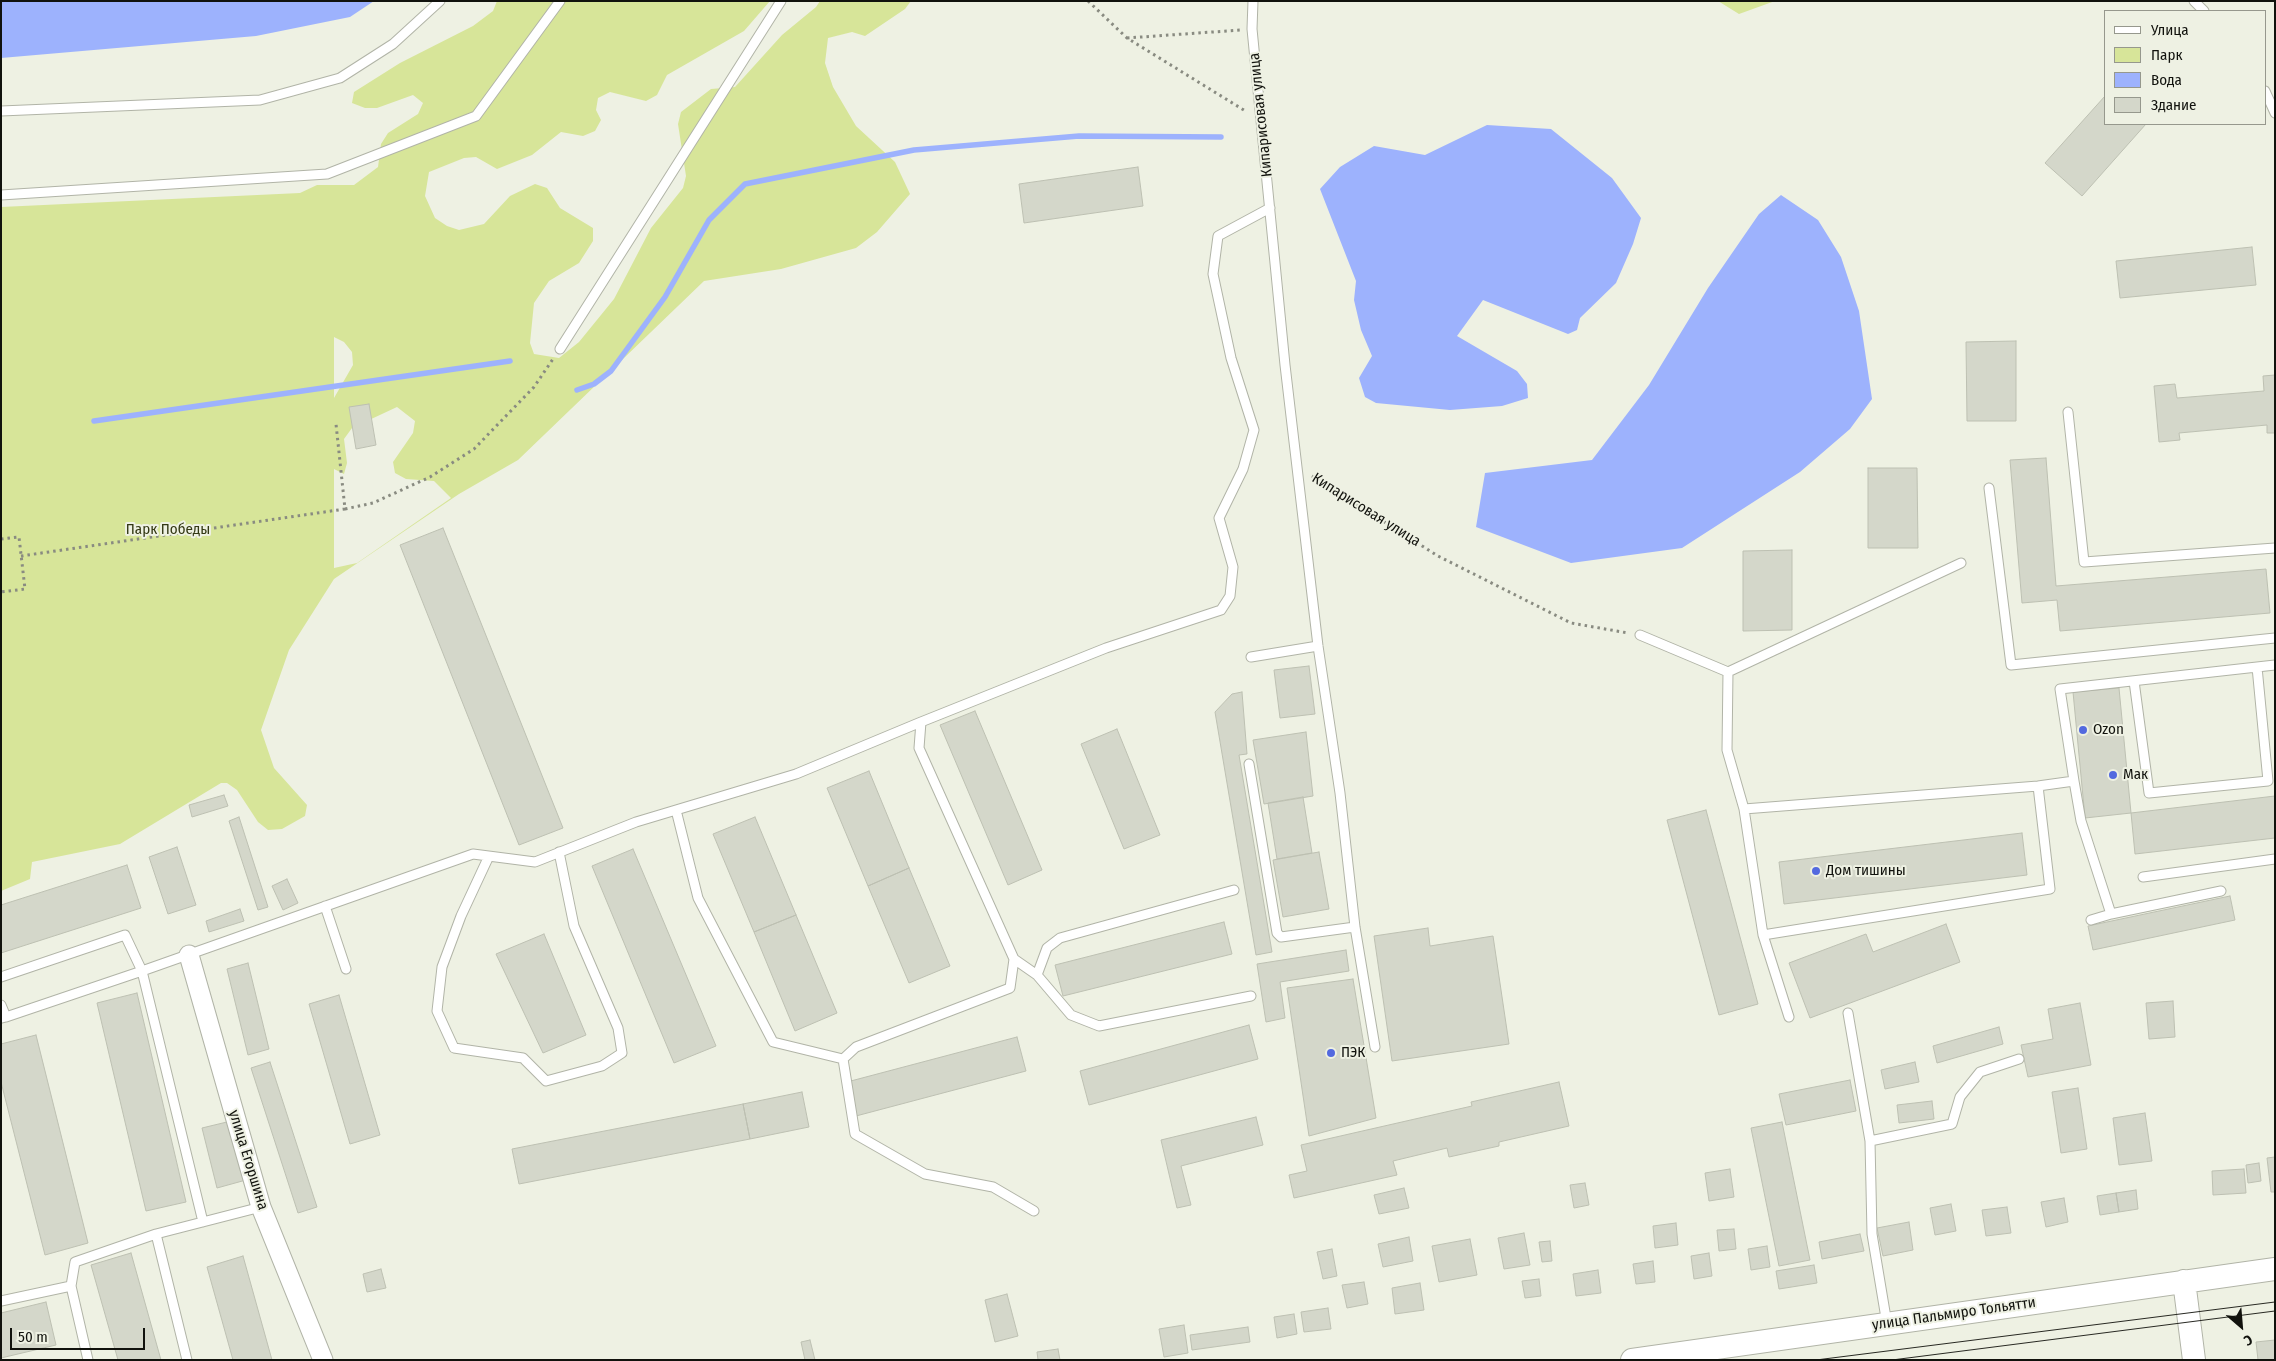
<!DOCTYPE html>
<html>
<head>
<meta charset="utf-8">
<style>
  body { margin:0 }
  #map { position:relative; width:2276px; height:1361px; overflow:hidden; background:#eef1e3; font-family:"Fira Sans Condensed",sans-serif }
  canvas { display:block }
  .frame { position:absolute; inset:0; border:2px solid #11120d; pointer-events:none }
  .legend { position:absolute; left:2104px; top:10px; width:162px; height:115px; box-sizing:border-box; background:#eef1e3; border:1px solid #96988d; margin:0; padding:6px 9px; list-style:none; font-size:15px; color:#11120d }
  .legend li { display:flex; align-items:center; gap:10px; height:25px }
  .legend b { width:25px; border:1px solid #96988d }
  .north { position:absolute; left:2216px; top:1301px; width:50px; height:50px; -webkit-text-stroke:4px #eef1e3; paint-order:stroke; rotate:153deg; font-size:14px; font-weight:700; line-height:20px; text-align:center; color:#11120d }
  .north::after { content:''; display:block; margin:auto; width:18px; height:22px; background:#11120d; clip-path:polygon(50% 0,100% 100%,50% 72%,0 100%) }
  .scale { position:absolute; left:10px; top:1328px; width:135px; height:22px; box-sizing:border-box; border:2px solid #11120d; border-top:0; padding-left:6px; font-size:15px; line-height:18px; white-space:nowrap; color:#11120d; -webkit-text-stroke:4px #eef1e3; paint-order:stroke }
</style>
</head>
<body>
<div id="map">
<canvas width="2276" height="1361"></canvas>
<div class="frame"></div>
<ul class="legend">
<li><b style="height:6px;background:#fff"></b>Улица</li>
<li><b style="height:14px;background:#d7e599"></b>Парк</li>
<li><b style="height:14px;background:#9db2fd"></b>Вода</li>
<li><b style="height:14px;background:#d4d7ca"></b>Здание</li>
</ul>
<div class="north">С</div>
<div class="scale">50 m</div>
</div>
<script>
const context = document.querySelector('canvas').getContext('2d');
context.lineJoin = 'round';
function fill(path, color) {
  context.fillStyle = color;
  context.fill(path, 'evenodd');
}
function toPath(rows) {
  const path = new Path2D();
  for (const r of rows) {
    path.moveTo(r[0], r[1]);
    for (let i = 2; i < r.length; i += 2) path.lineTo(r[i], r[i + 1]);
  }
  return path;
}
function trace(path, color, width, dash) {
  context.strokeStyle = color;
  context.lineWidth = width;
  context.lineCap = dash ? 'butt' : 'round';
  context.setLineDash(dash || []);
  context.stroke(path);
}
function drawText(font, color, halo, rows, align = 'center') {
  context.font = font + ' "Fira Sans Condensed",sans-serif';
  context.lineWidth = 4;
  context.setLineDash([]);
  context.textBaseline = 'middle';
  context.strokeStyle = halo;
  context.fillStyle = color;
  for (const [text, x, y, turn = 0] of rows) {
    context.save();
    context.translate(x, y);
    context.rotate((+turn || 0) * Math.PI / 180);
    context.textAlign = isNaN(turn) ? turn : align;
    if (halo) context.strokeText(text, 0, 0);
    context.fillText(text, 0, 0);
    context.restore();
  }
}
const green = toPath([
  [497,1,770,1,744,31,667,75,657,95,646,101,610,92,598,98,596,110,601,120,595,131,583,136,561,132,532,155,497,169,476,157,464,158,429,172,425,196,435,218,447,226,459,230,484,224,510,196,535,184,547,188,560,208,593,228,593,241,579,263,549,281,534,303,530,343,534,354,559,358,579,342,614,299,651,228,683,188,686,176,678,124,681,112,711,89,735,87,782,35,816,7,820,1,911,1,905,9,865,36,852,32,828,38,825,63,833,87,856,126,895,162,910,194,877,232,856,248,781,269,704,281,518,460,459,494,334,579,289,650,261,730,274,768,307,805,305,816,282,829,268,830,258,822,237,790,227,783,221,783,120,844,32,862,30,879,1,891,1,207,300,193,317,185,354,185,378,167,381,144,388,133,418,114,423,103,413,95,377,108,365,108,352,103,354,92,400,63,473,26,493,11],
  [334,337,344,342,352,352,353,365,334,398],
  [397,407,415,421,413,433,393,462,395,473,406,479,434,481,451,498,357,563,334,568,334,469,344,474,347,463,344,439,352,428],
  [1718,1,1775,1,1739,14]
]);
const water = toPath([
  [1,1,374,1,350,17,256,36,1,58],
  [1487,125,1551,129,1612,178,1641,218,1633,244,1616,283,1580,318,1577,330,1568,334,1483,300,1457,336,1517,371,1527,384,1528,398,1502,406,1450,410,1376,403,1365,397,1359,378,1372,356,1361,330,1354,300,1356,281,1320,189,1340,167,1374,146,1425,155],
  [1781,195,1818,220,1841,257,1859,311,1872,399,1850,429,1800,472,1682,548,1571,563,1476,527,1485,473,1592,460,1649,385,1708,288,1759,214]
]);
const stream = toPath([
  [577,390,594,384,611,371,665,297,709,220,745,184,914,150,1079,136,1221,137],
  [94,421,510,361]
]);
const building = toPath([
  [2105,96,2105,124,2146,124,2082,196,2045,163,2105,96],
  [1138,167,1143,206,1024,223,1019,184,1138,167],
  [2252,247,2256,285,2120,298,2116,261,2252,247],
  [2016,341,2016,421,1967,421,1966,342,2016,341],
  [2275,375,2275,433,2267,433,2267,425,2179,433,2180,440,2159,442,2154,386,2175,384,2177,398,2264,391,2263,376,2275,375],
  [369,404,376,445,356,449,349,407,369,404],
  [2046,458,2056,586,2266,569,2270,613,2060,631,2057,600,2022,603,2010,460,2046,458],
  [1868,468,1917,468,1918,548,1868,548,1868,468],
  [443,528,563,828,519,845,400,545,443,528],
  [1792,550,1792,630,1743,631,1743,551,1792,550],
  [1309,666,1315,714,1280,718,1274,670,1309,666],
  [2119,688,2131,813,2085,818,2073,692,2119,688],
  [1242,692,1247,754,1239,755,1272,952,1256,955,1215,712,1232,694,1242,692],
  [975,711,1042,870,1008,885,940,725,975,711],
  [1117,729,1160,835,1124,849,1081,744,1117,729],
  [1306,732,1313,796,1264,804,1253,740,1306,732],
  [869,771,909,868,868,886,827,788,869,771],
  [224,795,228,806,192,817,189,805,224,795],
  [2275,796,2275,838,2135,854,2131,813,2275,796],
  [1303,797,1312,853,1277,859,1268,803,1303,797],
  [1706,810,1758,1004,1719,1015,1667,820,1706,810],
  [239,817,268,907,258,910,229,821,239,817],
  [755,817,796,915,754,932,713,834,755,817],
  [2022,833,2027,875,1784,904,1779,862,2022,833],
  [177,847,196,905,168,914,149,857,177,847],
  [633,849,716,1046,674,1063,592,866,633,849],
  [1319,852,1329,909,1283,917,1273,860,1319,852],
  [127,865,141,908,1,953,1,905,127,865],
  [909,868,950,966,909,983,868,886,909,868],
  [287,879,298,903,283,910,272,886,287,879],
  [2230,896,2235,920,2093,950,2088,926,2230,896],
  [240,909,244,921,209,932,206,921,240,909],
  [796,915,837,1013,795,1031,754,932,796,915],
  [1224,922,1232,954,1063,996,1055,965,1224,922],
  [1946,924,1960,962,1810,1018,1789,963,1866,934,1873,952,1946,924],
  [1428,928,1430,946,1493,936,1509,1044,1392,1061,1374,936,1428,928],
  [544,934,586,1035,543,1053,496,954,544,934],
  [1346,950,1349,971,1280,982,1285,1018,1266,1022,1257,964,1346,950],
  [248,963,269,1049,248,1055,227,969,248,963],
  [1353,979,1376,1118,1309,1136,1287,988,1353,979],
  [137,993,186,1202,146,1211,97,1003,137,993],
  [339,995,380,1135,350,1144,309,1004,339,995],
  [2173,1001,2175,1037,2149,1039,2146,1003,2173,1001],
  [2080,1003,2091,1065,2028,1077,2021,1045,2053,1039,2048,1009,2080,1003],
  [1249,1025,1258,1059,1089,1105,1080,1071,1249,1025],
  [1999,1027,2003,1044,1937,1063,1933,1046,1999,1027],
  [36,1035,88,1243,45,1255,1,1082,1,1044,36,1035],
  [1017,1037,1026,1071,856,1116,847,1082,1017,1037],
  [270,1062,317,1207,298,1213,251,1068,270,1062],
  [1915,1062,1919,1082,1885,1089,1881,1070,1915,1062],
  [1850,1080,1856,1111,1786,1125,1779,1094,1850,1080],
  [1559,1082,1569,1126,1499,1142,1499,1146,1449,1157,1447,1148,1393,1161,1397,1175,1294,1198,1289,1175,1307,1171,1301,1145,1472,1106,1471,1102,1559,1082],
  [2078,1088,2087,1149,2061,1153,2052,1092,2078,1088],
  [802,1092,809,1127,750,1139,743,1104,802,1092],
  [1932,1101,1934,1119,1899,1123,1897,1105,1932,1101],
  [743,1104,750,1139,519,1184,512,1149,743,1104],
  [2145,1113,2152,1161,2119,1165,2113,1118,2145,1113],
  [1256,1117,1263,1145,1181,1166,1191,1205,1177,1208,1161,1140,1256,1117],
  [231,1121,246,1180,217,1188,202,1128,231,1121],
  [1782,1122,1810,1260,1779,1266,1751,1128,1782,1122],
  [2275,1157,2275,1192,2271,1192,2267,1158,2275,1157],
  [2259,1163,2261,1181,2248,1183,2246,1165,2259,1163],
  [1730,1169,1734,1197,1709,1201,1705,1173,1730,1169],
  [2244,1169,2246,1193,2213,1195,2212,1171,2244,1169],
  [1585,1183,1589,1205,1574,1208,1570,1185,1585,1183],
  [1404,1188,1409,1208,1379,1214,1374,1195,1404,1188],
  [2136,1190,2138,1209,2119,1212,2116,1193,2136,1190],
  [2116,1193,2119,1212,2100,1215,2097,1196,2116,1193],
  [2064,1198,2068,1222,2046,1227,2041,1202,2064,1198],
  [1951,1204,1956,1231,1935,1235,1930,1208,1951,1204],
  [2007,1207,2011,1233,1986,1236,1982,1210,2007,1207],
  [1909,1222,1913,1250,1883,1256,1877,1228,1909,1222],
  [1676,1223,1678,1245,1655,1248,1653,1226,1676,1223],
  [1734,1229,1736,1249,1719,1251,1717,1230,1734,1229],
  [1524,1233,1530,1265,1504,1269,1498,1238,1524,1233],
  [1860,1234,1864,1251,1822,1259,1819,1242,1860,1234],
  [1409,1237,1413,1261,1383,1267,1378,1244,1409,1237],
  [1470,1239,1477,1275,1439,1282,1432,1246,1470,1239],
  [1550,1241,1552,1261,1542,1262,1539,1242,1550,1241],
  [1767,1246,1770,1267,1751,1270,1748,1249,1767,1246],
  [1332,1249,1337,1276,1323,1279,1317,1252,1332,1249],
  [131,1253,161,1360,118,1360,91,1265,131,1253],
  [1709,1253,1712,1276,1694,1279,1691,1256,1709,1253],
  [243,1256,272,1360,233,1360,207,1267,243,1256],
  [1653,1261,1655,1282,1636,1284,1633,1264,1653,1261],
  [1814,1265,1817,1283,1779,1289,1776,1271,1814,1265],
  [381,1269,386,1288,367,1292,363,1274,381,1269],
  [1598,1270,1601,1293,1576,1296,1573,1274,1598,1270],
  [1539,1279,1541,1296,1525,1298,1522,1281,1539,1279],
  [1364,1282,1368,1304,1347,1308,1342,1285,1364,1282],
  [1420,1283,1424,1310,1395,1314,1392,1288,1420,1283],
  [1007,1294,1018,1336,995,1342,985,1300,1007,1294],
  [46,1302,56,1345,1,1358,1,1313,46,1302],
  [1328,1308,1331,1329,1304,1332,1301,1312,1328,1308],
  [1294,1314,1297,1334,1277,1338,1274,1317,1294,1314],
  [1184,1325,1188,1353,1164,1357,1159,1329,1184,1325],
  [1248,1327,1250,1342,1192,1350,1190,1335,1248,1327],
  [810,1340,815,1360,805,1360,801,1342,810,1340],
  [2275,1340,2275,1360,2258,1360,2256,1342,2275,1340],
  [1058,1349,1060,1360,1038,1360,1037,1352,1058,1349]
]);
const path = toPath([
  [1088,1,1127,38,1247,112],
  [1127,38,1241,30],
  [1312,476,1438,556,1571,623,1628,633],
  [345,509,373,503,430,477,474,449,534,387,553,359],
  [1,539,19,537,25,589,1,592],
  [21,556,345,509,336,424]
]);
const service = toPath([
  [1253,1,1252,29,1285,365,1318,646,1340,793,1355,927,1375,1047],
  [2194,1,2204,11],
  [2265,91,2275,113],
  [1,111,260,100,340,78,393,44,440,1],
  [1,195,327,174,476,116,560,1],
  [560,349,781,1],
  [2068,412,2084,562,2275,548],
  [1989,488,2011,665,2275,638],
  [1640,635,1728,672],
  [1251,657,1318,646],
  [2257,667,2275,665],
  [1728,672,1727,750,1744,809,1763,935,1789,1017],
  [1728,672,1961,563],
  [1249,764,1277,933,1281,937,1355,927],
  [2074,781,2081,821,2111,914,2221,891],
  [1744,809,2038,786,2074,781,2060,689,2257,667,2268,781,2149,793,2134,681],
  [676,810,698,898,773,1042,843,1059],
  [489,856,461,916,442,967,437,1011,454,1048,523,1058,546,1081,602,1066,622,1053,618,1028,574,926,559,852],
  [2143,877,2275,859],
  [325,906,346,969],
  [2091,920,2111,914],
  [1763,935,2050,889,2038,786],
  [1014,959,1037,975,1071,1015,1099,1026,1251,996],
  [1037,975,1047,948,1060,938,1234,890],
  [1,977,125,935,142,971,473,854,535,862,636,822,796,774,921,722],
  [1,1005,6,1017,2,1018],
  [1848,1013,1870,1141,1872,1234,1887,1324],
  [6,1017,142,971,203,1222],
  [1870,1141,1952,1124,1960,1097,1980,1072,2019,1059],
  [1034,1211,993,1187,925,1174,855,1134,843,1059,856,1047,1010,988,1014,959,919,748,921,722,1106,648,1221,610,1230,596,1233,567,1219,518,1243,469,1254,430,1231,358,1213,274,1218,236,1270,208],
  [71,1286,88,1360],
  [1,1301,71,1286,75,1262,156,1234],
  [187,1360,156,1234,261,1207]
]);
const minor = toPath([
  [189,955,261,1207,323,1360]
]);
const tertiary = toPath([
  [2184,1281,2194,1360],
  [1632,1360,2275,1269]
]);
const tram = toPath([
  [1816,1360,2275,1302],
  [1892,1360,2275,1311]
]);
const markers = [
  [2083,730,5,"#5369df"],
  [2113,775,5,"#5369df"],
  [1816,871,5,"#5369df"],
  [1331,1053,5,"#5369df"]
];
const streetNames = [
  ["Кипарисовая улица",1261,115,-96],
  ["Кипарисовая улица",1366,510,32],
  ["улица Егоршина",248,1160,73],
  ["улица Пальмиро Тольятти",1954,1314,-8]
];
const parkNames = [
  ["Парк Победы",168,530]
];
const poiNames = [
  ["Ozon",2093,730],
  ["Мак",2123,775],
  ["Дом тишины",1826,871],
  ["ПЭК",1341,1053]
];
fill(green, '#d7e599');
fill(water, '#9db2fd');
trace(stream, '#9db2fd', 5.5);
fill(building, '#d4d7ca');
trace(building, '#bdc0b2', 1);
trace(service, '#b1b4a7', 11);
trace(minor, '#b1b4a7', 21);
trace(tertiary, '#b1b4a7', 24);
trace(path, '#898b81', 3, [2.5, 4]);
trace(service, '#fff', 9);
trace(minor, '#fff', 19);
trace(tertiary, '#fff', 22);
trace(tram, '#282923', 1);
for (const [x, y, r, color] of markers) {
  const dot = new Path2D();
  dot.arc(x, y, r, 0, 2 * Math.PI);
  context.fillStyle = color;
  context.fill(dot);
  trace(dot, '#eef1e3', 2);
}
drawText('15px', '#11120d', '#eef1e3', streetNames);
drawText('15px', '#333814', '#eef1e3', parkNames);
drawText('15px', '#11120d', '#eef1e3', poiNames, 'left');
</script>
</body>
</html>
